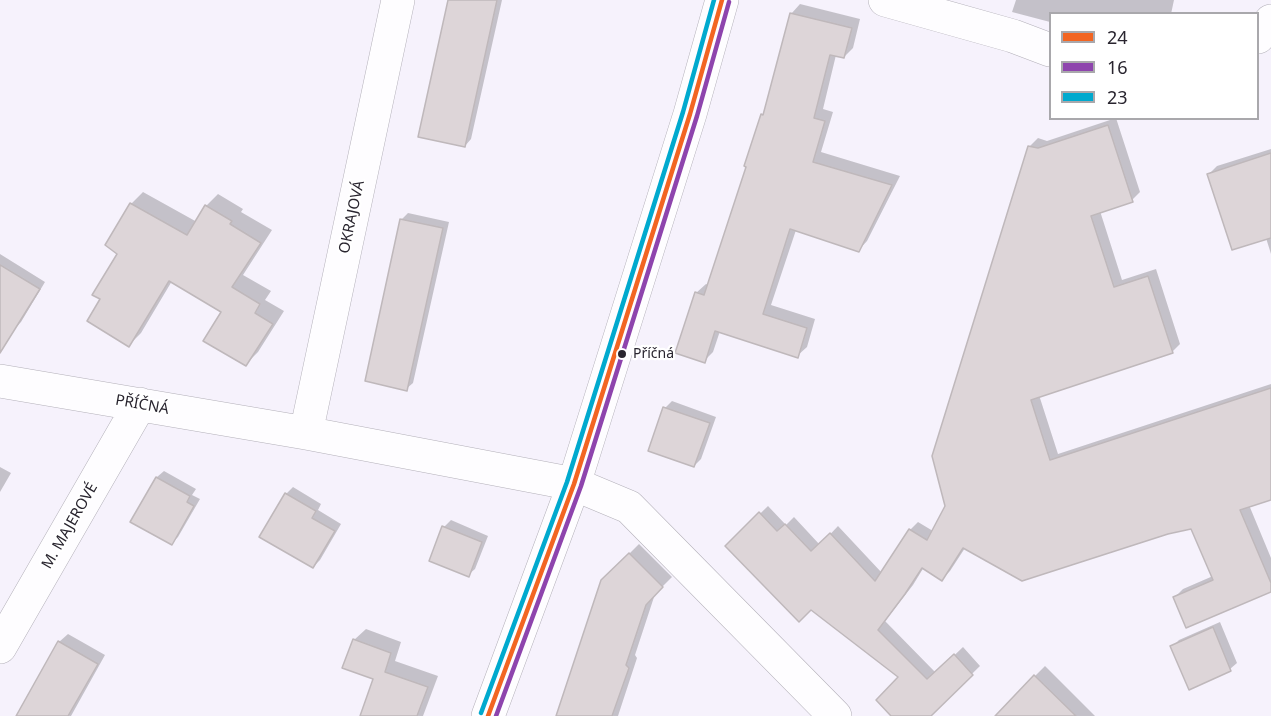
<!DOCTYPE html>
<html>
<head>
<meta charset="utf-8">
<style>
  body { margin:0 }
  #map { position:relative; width:1271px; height:716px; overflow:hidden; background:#f6f2fc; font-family:"Noto Sans",sans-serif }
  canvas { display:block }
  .legend { position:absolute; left:1049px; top:12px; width:210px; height:108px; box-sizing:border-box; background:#fff; border:2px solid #a9a8ac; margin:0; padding:8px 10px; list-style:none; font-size:18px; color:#29252f }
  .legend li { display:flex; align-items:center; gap:12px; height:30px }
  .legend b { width:30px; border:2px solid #a9a8ac }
</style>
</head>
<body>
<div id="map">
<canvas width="1271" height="716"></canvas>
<ul class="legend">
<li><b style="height:8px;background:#f26522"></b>24</li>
<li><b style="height:8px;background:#8e44ad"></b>16</li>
<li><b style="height:8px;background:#00a9ce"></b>23</li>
</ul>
</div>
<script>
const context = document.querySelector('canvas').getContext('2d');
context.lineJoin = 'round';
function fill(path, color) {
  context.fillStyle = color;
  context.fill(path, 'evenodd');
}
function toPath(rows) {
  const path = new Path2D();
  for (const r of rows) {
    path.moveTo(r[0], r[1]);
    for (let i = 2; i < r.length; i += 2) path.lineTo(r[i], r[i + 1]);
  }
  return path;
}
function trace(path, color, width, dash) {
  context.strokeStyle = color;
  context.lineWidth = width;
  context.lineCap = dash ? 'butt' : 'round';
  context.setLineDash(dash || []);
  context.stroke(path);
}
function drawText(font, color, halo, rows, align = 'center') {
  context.font = font + ' "Noto Sans",sans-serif';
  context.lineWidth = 4.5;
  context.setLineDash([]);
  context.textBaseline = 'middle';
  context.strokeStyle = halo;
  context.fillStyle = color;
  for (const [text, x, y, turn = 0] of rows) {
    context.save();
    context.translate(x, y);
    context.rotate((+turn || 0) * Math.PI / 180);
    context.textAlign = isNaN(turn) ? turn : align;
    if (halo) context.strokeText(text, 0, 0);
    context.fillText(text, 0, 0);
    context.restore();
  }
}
const shadow = toPath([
  [450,0,502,0,471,139,465,146],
  [1016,0,1174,0,1171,14,1050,14,1050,22,1012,12],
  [800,4,860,19,853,48,844,57,836,55,823,109,833,112,821,152,900,176,867,241,858,251,796,230,771,305,815,319,807,347,797,356,720,331,713,352,704,361,696,293,706,284,709,285,748,166,762,115,765,112,791,14],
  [1116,118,1140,192,1132,200,1100,211,1122,280,1156,269,1180,344,1172,352,1039,395,1058,454,1271,384,1271,498,1249,505,1271,558,1271,587,1175,597,1183,589,1213,576,1192,527,965,548,950,571,942,579,924,567,913,585,885,621,936,673,963,647,980,666,929,716,893,716,900,677,727,546,768,506,786,525,794,517,820,545,838,526,882,573,910,530,918,522,933,531,947,506,1030,146,1038,138,1047,141],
  [1271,149,1271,254,1266,238,1209,174,1217,166],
  [143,192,197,222,206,206,218,194,243,209,241,212,272,230,243,275,271,291,265,300,284,311,258,352,246,364,223,312,172,281,141,333,129,345,102,299,119,253,107,245,131,204],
  [408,213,449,222,413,383,406,389,401,220],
  [0,254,45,282,21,322,14,329,0,320],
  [672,401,716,417,701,459,694,466,665,408],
  [0,467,11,473,0,492],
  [164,471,196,489,192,495,200,499,178,537,172,543,132,521,157,477],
  [293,487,321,504,318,510,341,524,320,560,313,567,286,494],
  [451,520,488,536,475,569,468,575,444,527],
  [639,544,672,577,655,594,635,655,637,658,618,716,558,716,602,581],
  [1220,622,1237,663,1230,669,1172,647,1179,640],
  [366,629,401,642,395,661,438,676,423,716,361,716,375,678,354,640],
  [68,634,105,655,71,716,19,716,59,642],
  [1045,666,1095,716,1011,716,1035,676]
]);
const building = toPath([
  [448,0,497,0,465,147,418,137,448,0],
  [790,13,852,28,844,58,830,55,814,118,825,121,813,162,892,185,859,252,790,229,763,314,807,328,798,358,715,331,705,363,675,353,695,292,704,295,746,167,744,166,761,114,763,115,790,13],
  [1108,125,1133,202,1091,216,1114,287,1148,276,1173,353,1031,400,1050,460,1271,388,1271,500,1240,510,1271,583,1271,592,1186,628,1173,597,1213,580,1191,529,1168,534,1022,581,963,548,942,581,922,568,905,594,878,630,927,679,954,654,973,675,931,716,891,716,876,700,898,677,811,610,799,622,725,546,759,512,777,531,785,524,811,551,830,533,875,581,909,529,927,540,945,506,932,456,1028,146,1038,148,1108,125],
  [1271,153,1271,238,1232,250,1207,174,1271,153],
  [130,203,187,235,205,205,232,221,230,224,261,243,232,287,260,304,255,313,273,324,246,366,203,341,221,312,169,281,129,347,87,321,100,299,92,295,117,254,105,245,130,203],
  [400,219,443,228,407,391,365,381,400,219],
  [0,265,40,289,0,353,0,265],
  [663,407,710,423,694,467,648,451,663,407],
  [156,477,190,496,187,502,194,506,172,545,130,522,156,477],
  [285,493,316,511,312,518,335,531,313,568,259,537,285,493],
  [442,526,482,542,469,577,429,561,442,526],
  [629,553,663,587,646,605,626,665,629,668,612,716,556,716,601,580,629,553],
  [1213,627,1231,671,1189,690,1170,646,1213,627],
  [353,639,391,653,385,672,428,687,417,716,360,716,373,679,342,668,353,639],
  [58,641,98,664,68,716,16,716,58,641],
  [1034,675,1076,716,995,716,1034,675]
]);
const street = toPath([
  [885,0,1013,36,1050,50],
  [1258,37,1271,21],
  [0,381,306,433,574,484,629,507,835,716],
  [306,433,398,0],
  [0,647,140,404]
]);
const secondary = toPath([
  [488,716,574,484,690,114,722,0]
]);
const bus1 = toPath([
  [488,716,574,484,690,114,722,0]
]);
const bus2 = toPath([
  [496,716,581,486,697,116,729,2]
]);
const bus3 = toPath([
  [481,713,567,482,683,112,714,0]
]);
const markers = [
  [622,354,5,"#29252f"]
];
const busNames = [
  ["Příčná",633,354]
];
const streetNames = [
  ["OKRAJOVÁ",352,217,-78],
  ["PŘÍČNÁ",142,405,10],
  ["M. MAJEROVÉ",70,526,-60]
];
fill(shadow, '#0003');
fill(building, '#ddd5d8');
trace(building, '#bfb8bb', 1.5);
trace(street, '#b3b0b9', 34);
trace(secondary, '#b3b0b9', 34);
trace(street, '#fefdff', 33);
trace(secondary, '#fefdff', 33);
trace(bus1, '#f26522', 4.5);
trace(bus2, '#8e44ad', 4.5);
trace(bus3, '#00a9ce', 4.5);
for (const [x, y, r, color] of markers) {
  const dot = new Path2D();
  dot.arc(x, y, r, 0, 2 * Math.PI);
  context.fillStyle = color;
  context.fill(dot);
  trace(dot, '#fff', 2);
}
drawText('14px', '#29252f', '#fff', busNames, 'left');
drawText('15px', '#29252f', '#fff', streetNames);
</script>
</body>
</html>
